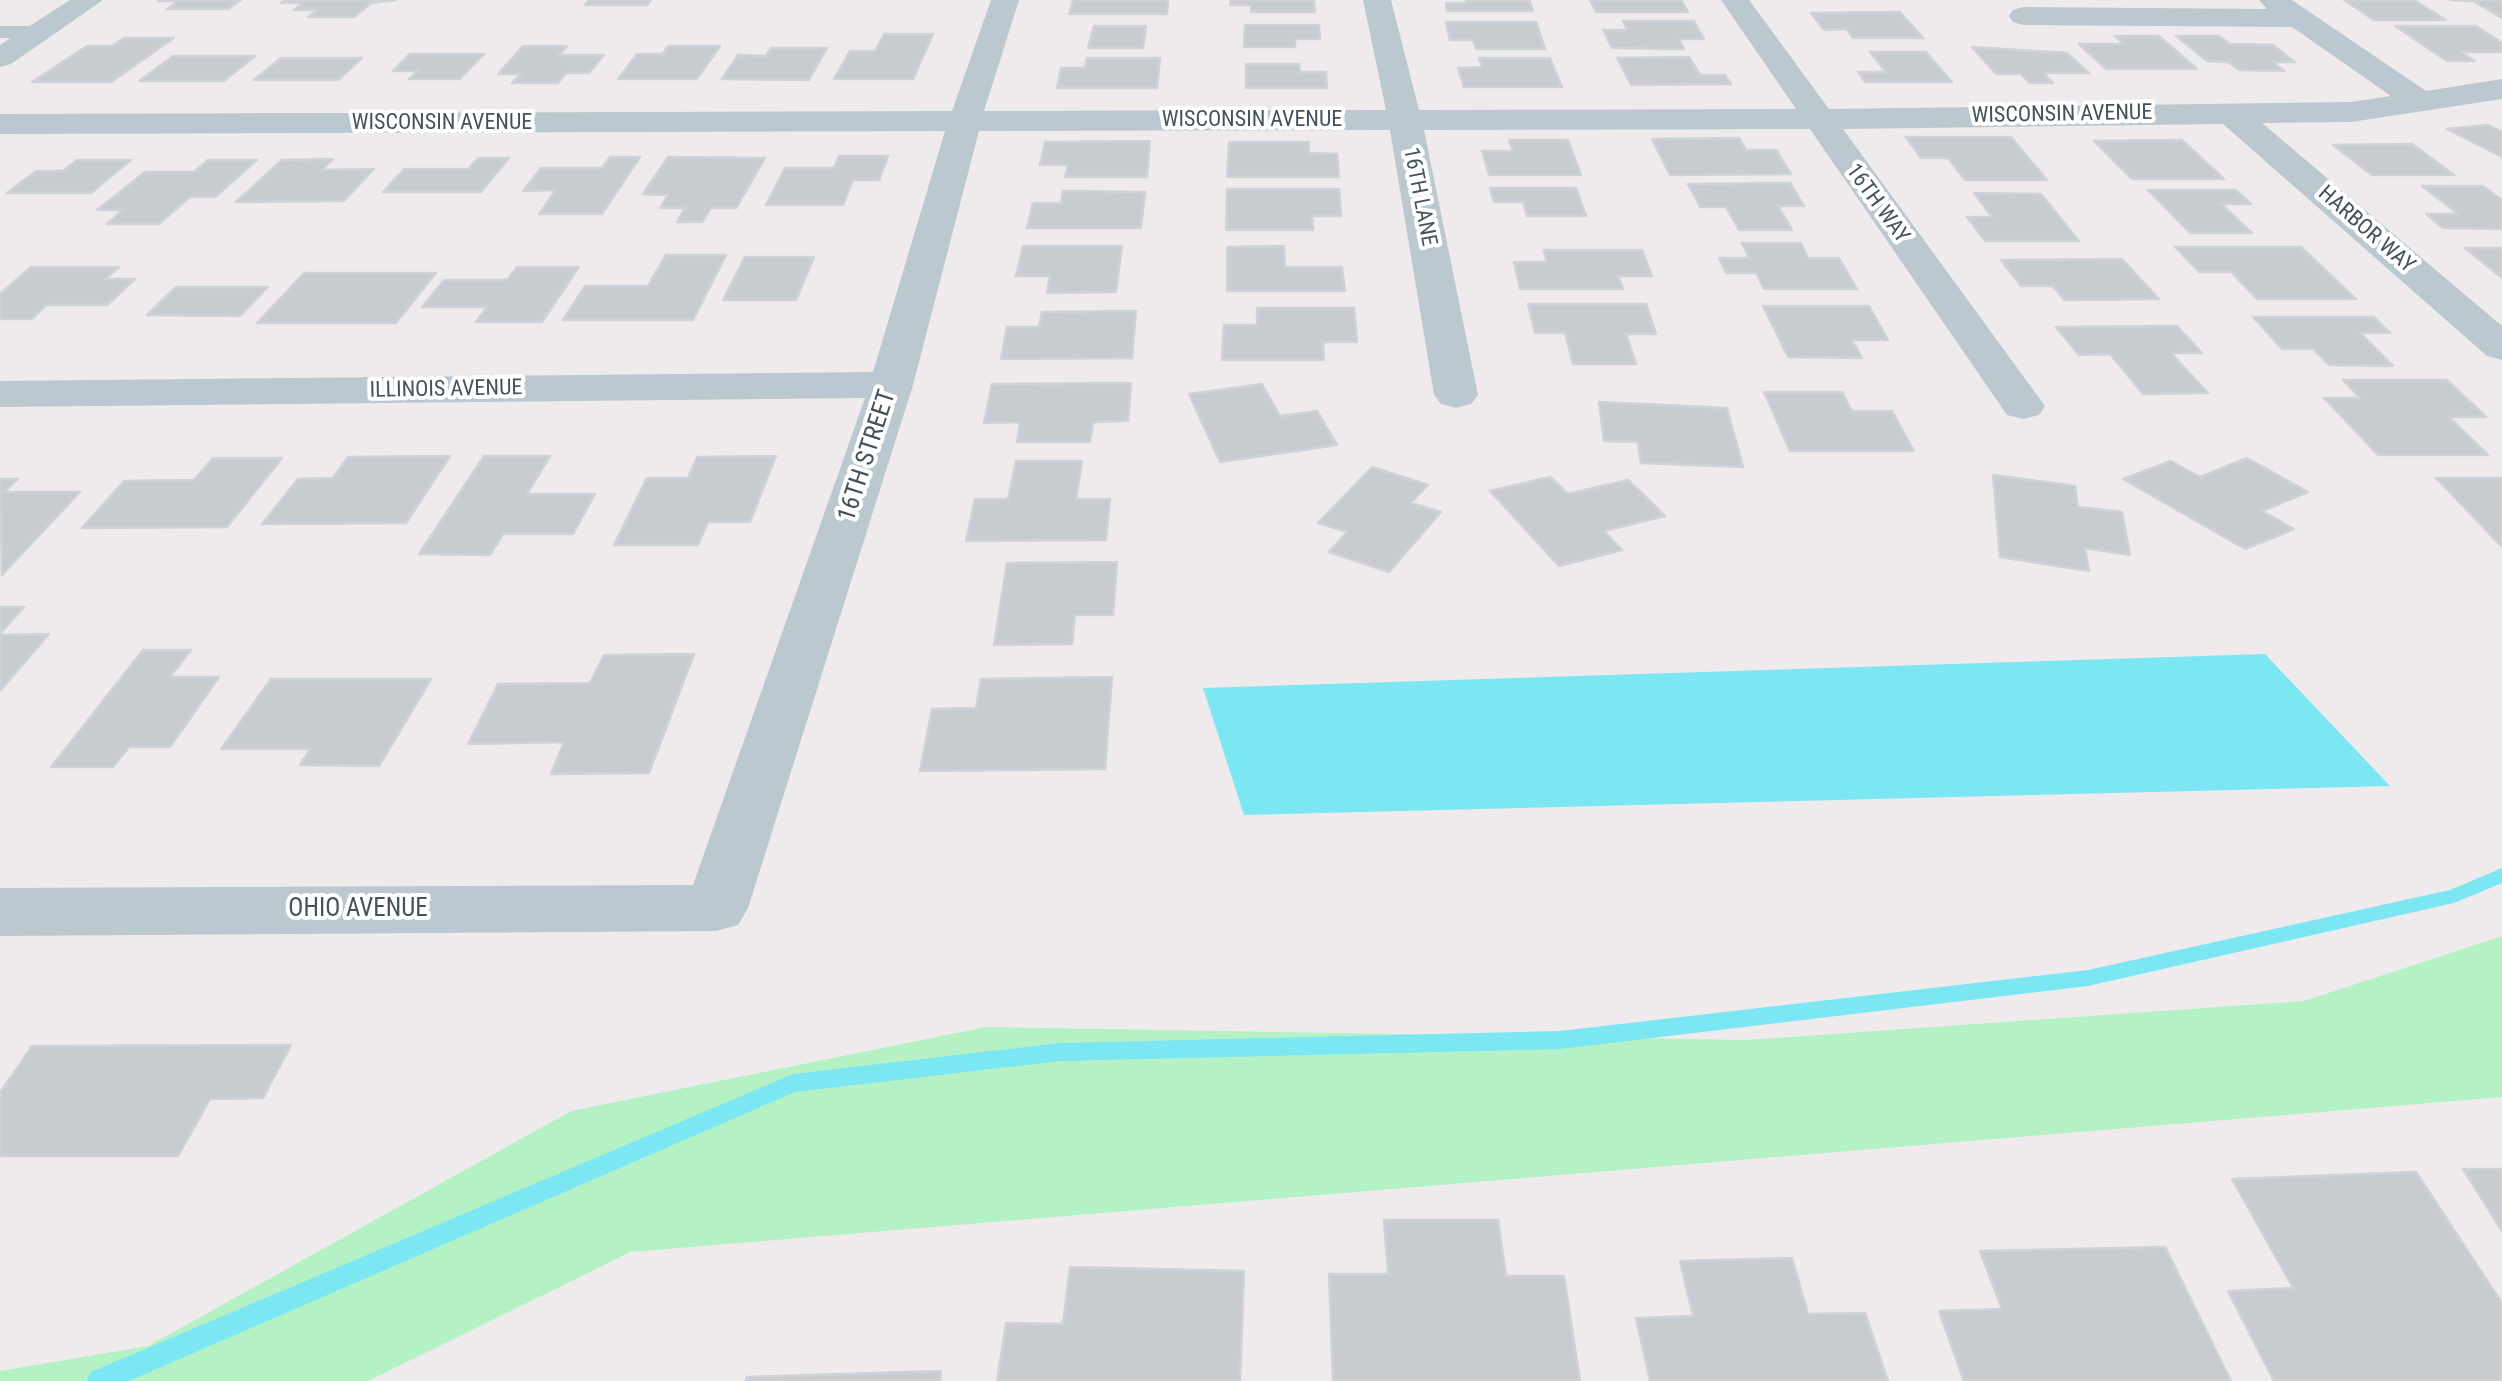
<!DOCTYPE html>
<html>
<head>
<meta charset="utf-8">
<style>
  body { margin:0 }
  canvas { display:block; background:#efebec }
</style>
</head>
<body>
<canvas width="2502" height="1381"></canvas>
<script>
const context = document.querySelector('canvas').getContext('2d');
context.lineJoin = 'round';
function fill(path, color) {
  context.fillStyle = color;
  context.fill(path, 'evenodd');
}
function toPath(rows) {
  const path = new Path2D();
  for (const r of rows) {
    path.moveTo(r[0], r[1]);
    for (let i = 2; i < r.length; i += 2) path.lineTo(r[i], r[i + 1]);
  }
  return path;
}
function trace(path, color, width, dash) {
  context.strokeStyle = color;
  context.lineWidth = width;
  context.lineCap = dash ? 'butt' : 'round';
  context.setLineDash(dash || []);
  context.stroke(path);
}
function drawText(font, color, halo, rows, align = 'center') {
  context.font = font + ' "Roboto Condensed",sans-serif';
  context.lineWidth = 8;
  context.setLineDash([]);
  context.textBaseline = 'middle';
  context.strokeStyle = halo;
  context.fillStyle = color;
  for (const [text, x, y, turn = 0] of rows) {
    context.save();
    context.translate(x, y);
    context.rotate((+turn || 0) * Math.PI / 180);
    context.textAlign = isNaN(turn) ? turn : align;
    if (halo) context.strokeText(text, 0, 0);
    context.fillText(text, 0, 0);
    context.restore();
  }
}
const green = toPath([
  [2502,936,2502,1097,631,1252,368,1381,0,1381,0,1371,148,1346,571,1111,986,1027,1747,1040,2304,1001]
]);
const water = toPath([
  [2265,654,2390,786,1244,815,1203,688]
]);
const stream = toPath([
  [2502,868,2502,883,2454,903,2088,986,1560,1049,1060,1061,795,1092,129,1381,87,1381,91,1372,793,1074,1060,1043,1560,1031,2088,970,2450,890,2502,868]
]);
const building = toPath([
  [241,0,228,9,167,9,178,1,158,1,241,0],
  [285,0,396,0,371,3,354,17,308,17,317,10,294,10,303,3,281,3,285,0],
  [589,0,651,0,647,5,585,5,589,0],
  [1073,0,1168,0,1167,14,1069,14,1073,0],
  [1231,0,1314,1,1315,12,1251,12,1251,5,1230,5,1231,0],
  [1466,0,1529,0,1533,11,1447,11,1446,3,1467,3,1466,0],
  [1590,0,1681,0,1688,12,1596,12,1590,0],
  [2344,0,2414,0,2446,20,2374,20,2344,0],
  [2450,0,2502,0,2502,18,2473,1,2450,0],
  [1900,12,1923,38,1853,38,1846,29,1824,30,1811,13,1900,12],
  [1623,21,1694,21,1704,39,1679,39,1684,49,1612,48,1603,30,1627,30,1623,21],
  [1446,22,1536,22,1545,49,1476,49,1473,40,1450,40,1446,22],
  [1245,25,1319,25,1320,39,1295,39,1295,47,1244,47,1245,25],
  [1094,26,1146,26,1143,48,1088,48,1094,26],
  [2395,26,2476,26,2502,43,2502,52,2461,52,2475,61,2447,61,2395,26],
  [884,34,933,34,913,79,834,79,850,51,875,51,884,34],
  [2115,36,2159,36,2197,69,2106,69,2079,44,2124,44,2115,36],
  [2176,36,2219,36,2230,44,2273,45,2295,62,2273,62,2284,71,2239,70,2228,62,2207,61,2176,36],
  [124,38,174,38,111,82,32,82,87,46,112,46,124,38],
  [523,46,567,46,559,55,604,55,589,73,566,73,558,83,512,83,521,74,498,74,523,46],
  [668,46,720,46,697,79,618,79,637,54,663,54,668,46],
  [1972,47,2067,53,2089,73,2043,73,2053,83,2029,83,2021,74,1996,74,1972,47],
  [771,48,827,48,809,80,722,79,738,55,766,56,771,48],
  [1870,52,1926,52,1952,82,1865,82,1858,72,1886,72,1870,52],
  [410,54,484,54,460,79,409,79,418,71,393,71,410,54],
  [173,56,255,56,224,81,139,81,173,56],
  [1689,57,1700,75,1725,75,1731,84,1631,85,1617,58,1689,57],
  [281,58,362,58,338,80,254,80,281,58],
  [1087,58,1160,58,1157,88,1057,88,1061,68,1085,68,1087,58],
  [1479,58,1550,58,1562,87,1464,87,1458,68,1482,67,1479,58],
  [1246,64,1299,64,1300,72,1326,72,1327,88,1246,88,1246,64],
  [2488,125,2502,132,2502,157,2447,129,2488,125],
  [1906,137,2011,137,2047,180,1965,180,1948,158,1921,158,1906,137],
  [1739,138,1746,150,1776,150,1791,174,1670,175,1652,139,1739,138],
  [1509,140,1568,140,1581,175,1489,175,1482,151,1513,151,1509,140],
  [2182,140,2224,179,2132,179,2094,141,2182,140],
  [1150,141,1147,177,1065,177,1068,165,1040,165,1045,142,1150,141],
  [1229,142,1309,142,1309,153,1337,154,1339,177,1227,177,1229,142],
  [2412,144,2454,175,2372,175,2333,145,2412,144],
  [839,156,888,156,879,180,853,180,843,205,766,205,785,168,834,168,839,156],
  [610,157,640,157,602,214,539,214,556,190,523,191,541,168,602,168,610,157],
  [668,157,765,158,736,208,711,208,702,222,677,222,685,208,660,208,668,195,643,194,668,157],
  [478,158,509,158,481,192,383,192,404,169,468,169,478,158],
  [333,159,322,170,374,169,344,201,236,202,282,160,333,159],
  [77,160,131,160,91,193,7,193,36,171,63,171,77,160],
  [208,160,257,160,215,197,190,197,159,224,107,224,123,210,97,210,145,172,194,172,208,160],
  [1790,183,1804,206,1778,206,1792,230,1739,230,1726,207,1700,207,1688,184,1790,183],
  [2422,186,2483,186,2502,200,2502,229,2443,228,2426,214,2458,214,2422,186],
  [1490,188,1576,188,1586,216,1527,216,1523,202,1494,202,1490,188],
  [1227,189,1339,189,1341,216,1312,216,1313,230,1226,230,1227,189],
  [2148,190,2236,190,2251,204,2221,204,2252,233,2190,233,2148,190],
  [1063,191,1145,192,1141,228,1027,228,1033,203,1061,203,1063,191],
  [1974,193,2041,194,2079,241,1985,241,1967,217,1992,217,1974,193],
  [1742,243,1801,243,1808,258,1839,258,1857,289,1764,289,1756,273,1726,273,1719,258,1749,258,1742,243],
  [1023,246,1122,246,1116,292,1047,293,1050,276,1016,276,1023,246],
  [1284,246,1285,267,1342,267,1345,291,1227,291,1227,247,1284,246],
  [2175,247,2301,247,2356,299,2257,299,2231,272,2199,272,2175,247],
  [2465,248,2502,248,2502,278,2465,248],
  [1544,250,1642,250,1652,276,1618,276,1623,289,1520,289,1514,262,1547,262,1544,250],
  [666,255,726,255,693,320,563,320,585,286,648,286,666,255],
  [745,257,814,257,796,300,723,300,745,257],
  [2122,259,2159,299,2064,300,2053,286,2021,286,2001,260,2122,259],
  [31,267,119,267,105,279,135,279,107,305,46,305,32,319,0,319,0,294,31,267],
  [517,267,579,267,542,322,476,322,487,307,422,307,444,280,507,280,517,267],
  [304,273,436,273,396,323,257,323,304,273],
  [176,287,268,287,240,316,147,315,176,287],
  [1528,304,1646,304,1656,334,1626,334,1636,364,1573,364,1565,333,1535,333,1528,304],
  [1763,306,1869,306,1888,340,1852,340,1862,358,1788,357,1763,306],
  [1257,308,1354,308,1357,342,1323,342,1324,360,1222,360,1224,325,1257,325,1257,308],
  [1136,311,1132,358,1001,359,1007,327,1039,327,1042,312,1136,311],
  [2253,317,2374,317,2390,333,2360,333,2393,366,2329,365,2313,349,2282,349,2253,317],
  [2177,326,2202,353,2171,353,2208,393,2143,394,2110,354,2079,355,2056,327,2177,326],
  [2343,380,2447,380,2486,417,2449,417,2488,455,2378,455,2324,398,2360,398,2343,380],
  [1131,383,1128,421,1093,422,1090,442,1017,442,1020,422,984,423,992,384,1131,383],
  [1262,384,1280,416,1317,411,1337,445,1220,462,1189,394,1262,384],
  [1764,392,1842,392,1852,411,1892,411,1914,451,1790,451,1764,392],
  [1599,402,1727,408,1743,467,1641,463,1638,442,1604,441,1599,402],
  [450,456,406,523,262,524,298,479,333,478,348,457,450,456],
  [484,456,550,456,527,494,595,494,573,534,503,534,490,555,419,554,484,456],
  [776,456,750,522,708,522,698,545,614,545,647,478,688,478,697,457,776,456],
  [213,458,282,458,227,527,82,528,124,481,194,480,213,458],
  [2247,458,2308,492,2262,511,2294,529,2245,549,2123,479,2171,461,2200,477,2247,458],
  [1016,461,1082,461,1076,499,1110,499,1106,540,966,541,975,499,1008,499,1016,461],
  [1372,467,1428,485,1411,503,1441,512,1389,572,1329,552,1347,532,1318,523,1372,467],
  [1993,475,2075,486,2078,507,2122,512,2130,555,2085,548,2089,571,2000,557,1993,475],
  [1550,477,1568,494,1628,480,1665,516,1604,531,1622,550,1559,566,1490,491,1550,477],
  [2436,478,2502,478,2502,547,2436,478],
  [0,479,18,479,4,492,80,492,2,575,0,479],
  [1117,562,1113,615,1075,615,1072,644,994,645,1007,563,1117,562],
  [0,607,24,607,0,634,0,607],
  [49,634,0,691,0,635,49,634],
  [143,650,191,650,170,677,219,677,170,747,129,747,113,767,51,767,143,650],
  [694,654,649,773,551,774,564,742,468,744,498,684,590,683,604,655,694,654],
  [1112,677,1105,769,920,771,932,709,976,708,981,679,1112,677],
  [271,679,431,679,379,766,300,765,310,749,221,749,271,679],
  [291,1045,263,1098,210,1099,178,1156,0,1156,0,1093,32,1046,291,1045],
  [2463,1169,2502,1169,2502,1231,2463,1169],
  [2416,1172,2502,1303,2502,1381,2274,1381,2228,1291,2293,1288,2232,1179,2416,1172],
  [1384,1220,1498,1220,1506,1276,1564,1276,1580,1381,1333,1381,1329,1274,1388,1274,1384,1220],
  [2165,1247,2231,1381,1964,1381,1939,1311,2002,1309,1980,1251,2165,1247],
  [1792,1258,1808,1314,1865,1313,1888,1381,1650,1381,1636,1318,1693,1316,1680,1261,1792,1258],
  [1070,1267,1244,1271,1240,1381,997,1381,1006,1323,1063,1324,1070,1267],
  [941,1371,940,1381,746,1381,747,1377,941,1371]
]);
const service = toPath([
  [0,26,40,26,49,32,40,38,0,38,0,26]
]);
const minor = toPath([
  [991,0,1019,0,984,111,1386,110,1363,0,1391,0,1419,110,1796,109,1721,0,1749,0,1829,109,2351,102,2391,96,2292,27,2023,25,2013,22,2009,16,2013,10,2023,7,2267,9,2259,0,2292,0,2426,91,2502,79,2502,99,2351,122,2262,123,2502,326,2502,360,2487,356,2223,124,1843,129,2045,406,2039,415,2023,419,2007,415,1810,129,1424,130,1478,395,1471,404,1456,408,1441,404,1434,395,1390,130,979,131,913,385,748,908,738,925,716,931,0,936,0,888,693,885,865,398,0,407,0,381,873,372,945,131,0,134,0,114,952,111,991,0]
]);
const tertiary = toPath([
  [70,0,103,0,11,64,0,67,0,45,70,0]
]);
const farStreetnames = [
  ["WISCONSIN AVENUE",2062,115,-1],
  ["WISCONSIN AVENUE",1252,120],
  ["WISCONSIN AVENUE",442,123],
  ["16TH LANE",1419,197,79],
  ["16TH WAY",1877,204,54],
  ["HARBOR WAY",2366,230,41],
  ["ILLINOIS AVENUE",446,390,-1]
];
const streetNames = [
  ["16TH STREET",868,456,-72],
  ["OHIO AVENUE",358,910]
];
fill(green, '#b4f2c6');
fill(water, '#7de6f3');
fill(stream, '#7de6f3');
fill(building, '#c8ccd1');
trace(building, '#cfd3d8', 2.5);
fill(service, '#bbc8d0');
fill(minor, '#bbc8d0');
fill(tertiary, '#bbc8d0');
drawText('22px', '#43525b', '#fff', farStreetnames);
drawText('25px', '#43525b', '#fff', streetNames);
</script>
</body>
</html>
